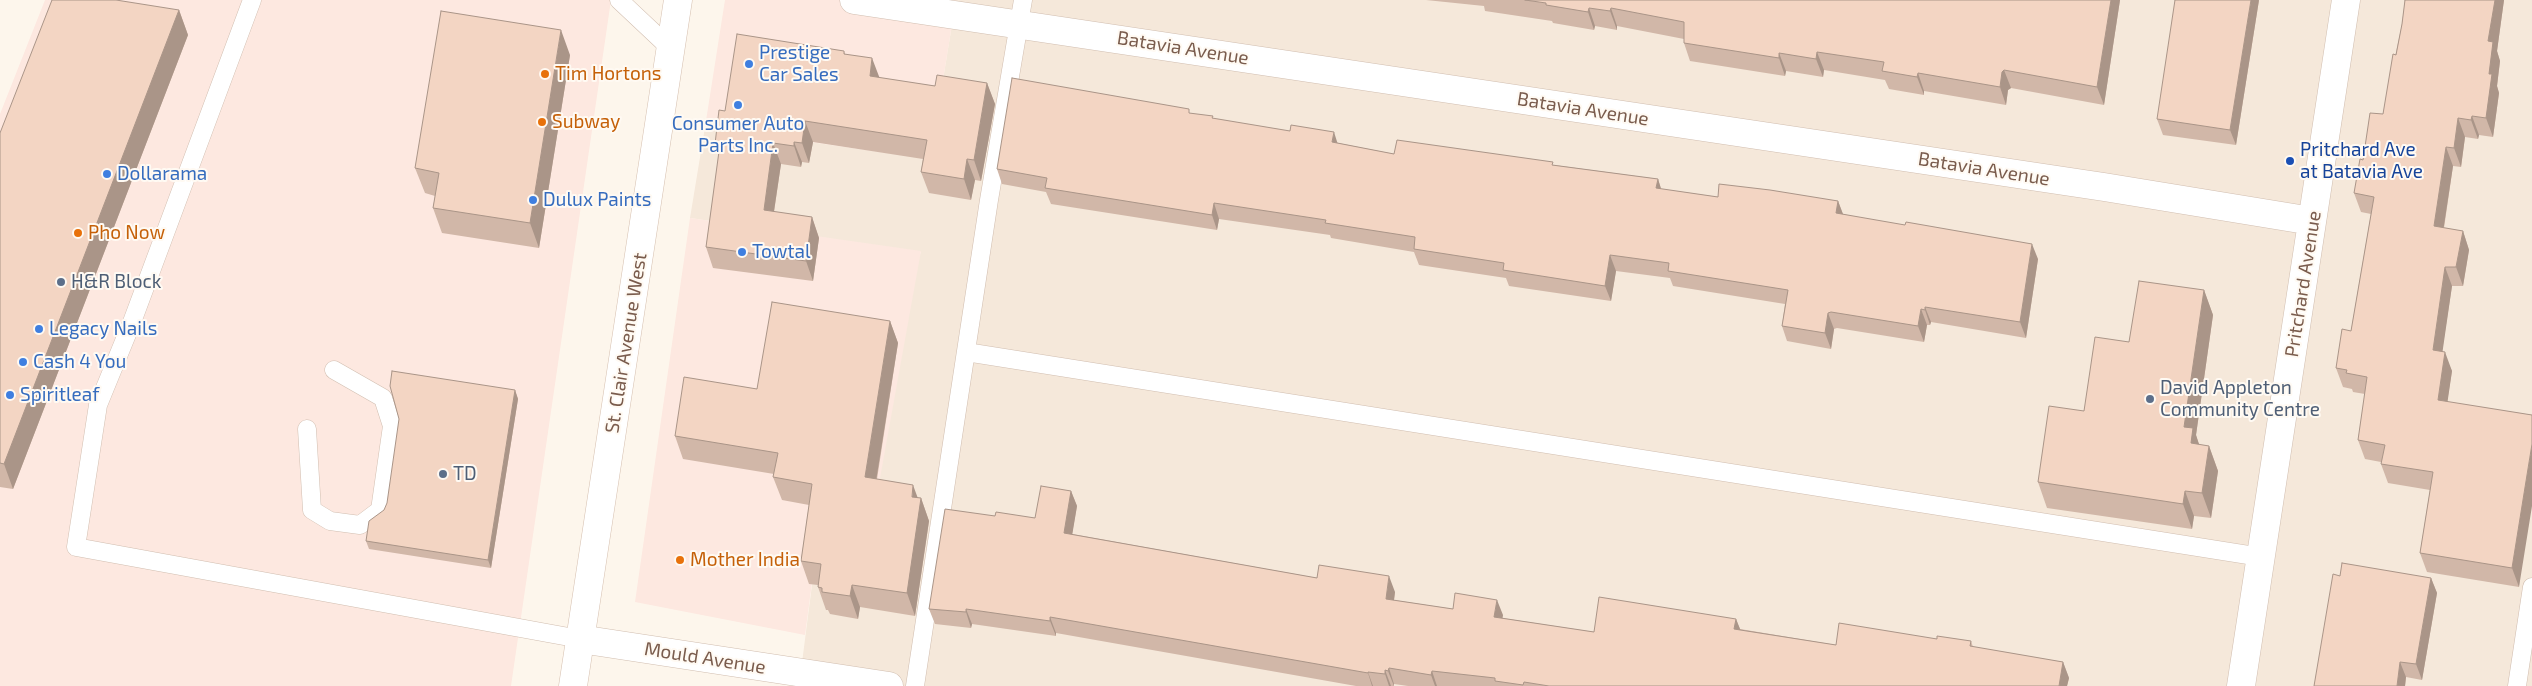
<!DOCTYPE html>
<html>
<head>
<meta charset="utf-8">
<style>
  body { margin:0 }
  canvas { display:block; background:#fdf6ec }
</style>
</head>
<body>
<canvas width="2532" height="686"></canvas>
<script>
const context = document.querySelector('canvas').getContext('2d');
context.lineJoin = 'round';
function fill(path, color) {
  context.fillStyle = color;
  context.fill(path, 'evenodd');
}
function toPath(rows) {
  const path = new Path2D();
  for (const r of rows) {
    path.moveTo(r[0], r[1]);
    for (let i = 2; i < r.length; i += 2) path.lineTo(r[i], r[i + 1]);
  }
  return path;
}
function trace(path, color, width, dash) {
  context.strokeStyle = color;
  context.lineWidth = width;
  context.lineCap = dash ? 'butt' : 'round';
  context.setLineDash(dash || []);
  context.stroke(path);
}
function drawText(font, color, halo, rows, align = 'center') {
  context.font = font + ' "Exo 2",sans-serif';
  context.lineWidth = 4;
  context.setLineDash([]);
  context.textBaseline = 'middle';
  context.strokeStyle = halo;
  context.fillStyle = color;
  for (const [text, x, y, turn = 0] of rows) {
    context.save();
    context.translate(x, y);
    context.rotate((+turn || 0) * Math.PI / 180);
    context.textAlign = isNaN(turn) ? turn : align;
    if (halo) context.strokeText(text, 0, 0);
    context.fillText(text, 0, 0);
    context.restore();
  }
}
const residential = toPath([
  [956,0,2532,0,2532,686,799,686,821,515,921,252,690,218,705,127,930,159]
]);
const commercial = toPath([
  [45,0,611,0,511,686,0,686,0,114],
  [725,0,956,0,930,159,705,127],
  [690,218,921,251,873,517,821,515,805,635,635,602]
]);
const service = toPath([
  [252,0,132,322,98,405,76,547,580,639],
  [619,0,670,48],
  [966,352,2261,557],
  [307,429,312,510,330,521,360,525,380,510,392,426,383,398,334,370],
  [915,686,989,200,1023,0],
  [2517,686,2532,587]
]);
const minor = toPath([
  [854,0,2104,187,2312,221],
  [580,639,889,686],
  [2241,686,2346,0]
]);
const secondary = toPath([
  [573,686,678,0]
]);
const wall = toPath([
  [1426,0,2120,0,2104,105,2011,88,2008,90,2006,105,1924,91,1924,95,1889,89,1885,80,1824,70,1823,77,1786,71,1785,76,1690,61,1684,43,1684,39,1617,26,1617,30,1595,26,1594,30,1553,23,1552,21,1485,11,1484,6],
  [2259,0,2236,145,2163,135,2157,119],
  [2405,0,2504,0,2497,51,2500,61,2497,86,2499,93,2493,137,2479,135,2478,139,2465,137,2461,167,2453,166,2444,228,2463,231,2469,250,2463,286,2452,286,2442,351,2452,371,2447,402,2532,415,2519,587,2427,572,2420,553,2430,490,2388,483,2381,464,2381,462,2365,459,2358,440,2365,394,2353,392,2352,389,2343,387,2336,368,2351,331,2371,214,2361,212,2354,193,2363,160,2383,114,2402,24],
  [179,10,188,35,13,489,0,487,0,133],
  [844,51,845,54,879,78,935,86,987,83,995,104,981,181,975,180,971,200,929,193,921,172,923,159,813,142,809,163,802,162,801,167,781,164,774,212,812,217,819,238,813,281,713,268,706,247,719,155,715,144,725,111],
  [570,55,539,248,442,233,433,208,435,196,425,193,415,168],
  [1191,114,1338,143,1394,154,1554,165,1658,179,1661,189,1718,197,1838,201,1843,214,2038,259,2026,338,1931,322,1930,325,1927,325,1924,342,1837,328,1834,329,1831,349,1787,341,1782,326,1785,304,1673,286,1670,278,1616,271,1611,301,1509,286,1506,278,1419,265,1414,252,1331,238,1330,235,1219,219,1217,230,1051,204,1046,192,1002,184,997,169],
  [2204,290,2213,315,2196,435,2199,445,2209,446,2218,471,2211,518,2194,516,2192,529,2047,508,2038,482,2129,342],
  [890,321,898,343,877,479,918,498,921,498,929,521,915,616,860,607,858,619,830,614,828,610,826,610,818,587,818,585,809,584,801,561,809,505,782,500,773,477,774,474,683,459,675,436,757,389],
  [515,390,518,399,491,568,369,549,366,541,384,510],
  [1071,491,1077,506,1072,534,1395,592,1394,600,1453,609,1503,615,1502,618,1594,632,1736,619,1740,629,1836,645,1937,639,1971,641,1973,647,2063,662,2069,678,2067,686,1408,686,1394,684,1394,686,1356,686,1056,633,1056,636,972,624,971,628,935,624,929,609,995,516,1035,518],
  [2340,576,2431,578,2437,593,2422,680,2406,677,2405,686,2314,686]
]);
const shadedWall = toPath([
  [2111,0,2120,0,2104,105,2097,87],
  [2251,0,2259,0,2236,145,2230,130],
  [2495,0,2504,0,2497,51,2500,61,2497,86,2499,93,2493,137,2486,118,2489,74,2488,41],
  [1589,8,1595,26,1594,30,1588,12],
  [1611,8,1617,26,1617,30,1610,11],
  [179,10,188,35,13,489,4,464],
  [561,30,570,55,539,248,530,223],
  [1817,52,1824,70,1823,77,1816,59],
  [1779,53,1786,71,1785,76,1779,58],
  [872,58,880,79,870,76],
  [2004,70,2011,88,2008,90,2006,105,2000,87,2002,72],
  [1918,73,1924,91,1924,95,1917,77],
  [987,83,995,104,981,181,974,160],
  [2472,116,2479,135,2478,139,2471,120],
  [2458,118,2465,137,2461,167,2454,148],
  [805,121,813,142,809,163,802,143],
  [1334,132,1339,148,1332,142],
  [794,142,802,162,801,167,794,146],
  [773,143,781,164,771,231,764,210],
  [2446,147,2453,166,2441,245,2434,226],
  [967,159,975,180,971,200,964,179],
  [1658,179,1663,195,1656,188],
  [1838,201,1844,217,1836,213],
  [1214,203,1219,219,1217,230,1212,215],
  [812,217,819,238,813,281,806,261],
  [2463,231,2469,250,2463,286,2456,267],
  [2032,244,2038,259,2026,338,2020,322],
  [1610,255,1616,271,1611,301,1605,286],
  [2445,267,2452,286,2440,369,2433,350],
  [2204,290,2213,315,2196,435,2202,453,2200,468,2184,427],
  [1925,307,1931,322,1930,325,1925,310],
  [1921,309,1927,325,1924,342,1918,326],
  [1828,313,1834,329,1831,349,1825,333],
  [890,321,898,343,873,500,865,477],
  [2445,352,2452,371,2445,419,2438,400],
  [515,390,518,399,491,568,488,560],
  [2532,444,2532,506,2519,587,2512,568],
  [2209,446,2218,471,2211,518,2202,493],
  [913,485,920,504,921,498,929,521,915,616,907,593],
  [1071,491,1077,506,1070,548,1064,533],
  [2185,491,2194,516,2192,529,2183,504],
  [1389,576,1395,592,1392,615,1386,599],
  [2431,578,2437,593,2422,680,2416,664],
  [852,585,860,607,858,619,850,596],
  [1497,600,1503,615,1500,632,1494,617],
  [966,609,972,624,971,628,966,612],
  [1050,617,1056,633,1056,636,1050,621],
  [1736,619,1742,634,1734,629],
  [2063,662,2069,678,2067,686,2059,686],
  [2400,662,2406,677,2405,686,2397,686],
  [1389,668,1394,684,1394,686,1388,671],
  [1385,670,1391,686,1389,686,1385,674],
  [1432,671,1437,686,1435,686,1431,675],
  [1368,672,1373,686,1372,686,1368,673]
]);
const building = toPath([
  [52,0,116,0,179,10,4,464,0,463,0,133,52,0],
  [1525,0,2111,0,2097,87,2004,70,2002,72,2000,87,1918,73,1917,77,1882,71,1884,62,1817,52,1816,59,1779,53,1779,58,1684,43,1684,22,1611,8,1610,11,1589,8,1588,12,1546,5,1546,3,1525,0],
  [2175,0,2251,0,2230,130,2157,119,2175,0],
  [2405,0,2495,0,2488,41,2493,42,2489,74,2492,74,2486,118,2472,116,2471,120,2458,118,2454,148,2446,147,2434,226,2463,231,2456,267,2445,267,2433,350,2445,352,2438,400,2532,415,2532,444,2512,568,2420,553,2433,472,2381,464,2385,445,2358,440,2367,377,2346,373,2347,370,2336,368,2342,329,2351,331,2374,197,2354,193,2360,159,2363,160,2370,113,2383,114,2393,54,2396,55,2402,24,2405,0],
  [441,11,561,30,530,223,433,208,439,173,415,168,441,11],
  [737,34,844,51,844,54,872,58,870,76,935,86,937,75,987,83,974,160,967,159,964,179,921,172,927,140,805,121,802,143,794,142,794,146,773,143,764,210,812,217,806,261,706,247,720,144,715,144,719,110,725,111,737,34],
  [1012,78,1189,109,1189,113,1213,116,1212,118,1290,131,1291,125,1334,132,1332,142,1394,154,1397,140,1553,162,1552,165,1658,179,1656,188,1718,197,1719,184,1770,190,1838,201,1836,213,1905,225,1906,222,2032,244,2020,322,1925,307,1925,310,1921,309,1918,326,1831,312,1828,313,1825,333,1782,326,1788,290,1668,271,1669,263,1610,255,1605,286,1503,270,1504,263,1414,249,1415,237,1325,223,1326,220,1214,203,1212,215,1045,188,1047,178,997,169,1012,78],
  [2139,281,2204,290,2184,427,2193,428,2191,443,2209,446,2202,493,2185,491,2183,504,2038,482,2049,406,2084,411,2095,337,2129,342,2139,281],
  [772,302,890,321,865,477,913,485,912,497,921,498,907,593,852,585,850,596,822,592,822,588,818,587,821,564,801,561,812,484,773,477,778,453,675,436,684,377,757,389,772,302],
  [392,371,515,390,488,560,366,541,369,521,384,510,387,503,399,419,390,386,392,371],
  [1041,486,1071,491,1064,533,1317,578,1319,565,1389,576,1386,599,1453,609,1455,593,1497,600,1494,617,1594,632,1599,597,1736,619,1734,629,1836,645,1839,623,1937,639,1937,636,1971,641,1970,646,2063,662,2059,686,1549,686,1524,682,1523,685,1495,681,1495,678,1432,671,1431,675,1389,668,1388,671,1385,670,1385,674,1368,672,1368,673,1050,617,1050,621,966,609,966,612,929,609,945,509,995,516,996,512,1035,518,1041,486],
  [2342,563,2431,578,2416,664,2400,662,2397,686,2314,686,2333,574,2340,576,2342,563]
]);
const markers = [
  [749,64,5,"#3f7fe0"],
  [545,74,5,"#e8710a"],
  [738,105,5,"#3f7fe0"],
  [542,122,5,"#e8710a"],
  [2290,161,5,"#1a4fb4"],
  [107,174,5,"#3f7fe0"],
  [533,200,5,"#3f7fe0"],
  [78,233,5,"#e8710a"],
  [742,252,5,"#3f7fe0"],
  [61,282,5,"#5c6f8a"],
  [39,329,5,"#3f7fe0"],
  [23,362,5,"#3f7fe0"],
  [10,395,5,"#3f7fe0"],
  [2150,399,5,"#5c6f8a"],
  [443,474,5,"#5c6f8a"],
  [680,560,5,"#e8710a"]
];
const streetNames = [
  ["Batavia Avenue",1183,48,9],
  ["Batavia Avenue",1583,109,9],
  ["Batavia Avenue",1984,169,9],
  ["Pritchard Avenue",2303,284,-81],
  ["St. Clair Avenue West",626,343,-81],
  ["Mould Avenue",705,658,9]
];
const shopNames = [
  ["Prestige",759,53],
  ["Car Sales",759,75],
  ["Consumer Auto",738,124,"center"],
  ["Parts Inc.",738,146,"center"],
  ["Dollarama",117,174],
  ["Dulux Paints",543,200],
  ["Towtal",752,252],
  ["Legacy Nails",49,329],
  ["Cash 4 You",33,362],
  ["Spiritleaf",20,395]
];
const foodNames = [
  ["Tim Hortons",555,74],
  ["Subway",552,122],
  ["Pho Now",88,233],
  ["Mother India",690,560]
];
const transitNames = [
  ["Pritchard Ave",2300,150],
  ["at Batavia Ave",2300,172]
];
const serviceNames = [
  ["H&R Block",71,282],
  ["David Appleton",2160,388],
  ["Community Centre",2160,410],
  ["TD",453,474]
];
fill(residential, '#f5e8da');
fill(commercial, '#fde8e0');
trace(service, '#d1beb0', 19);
trace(minor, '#d1beb0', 29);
trace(secondary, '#d6c0b0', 29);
trace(service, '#fff', 18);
trace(minor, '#fff', 28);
trace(secondary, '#fff', 28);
fill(wall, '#d1b7a8');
fill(shadedWall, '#aa9588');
fill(building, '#f3d5c3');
trace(building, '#aa9588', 1);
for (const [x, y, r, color] of markers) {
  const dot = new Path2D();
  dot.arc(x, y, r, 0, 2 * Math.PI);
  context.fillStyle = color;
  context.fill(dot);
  trace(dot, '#fffaf3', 2);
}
drawText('19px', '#7a5c4d', '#fffaf3', streetNames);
drawText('19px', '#366cbe', '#fffaf3', shopNames, 'left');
drawText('19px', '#c56008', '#fffaf3', foodNames, 'left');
drawText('19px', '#164399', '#fffaf3', transitNames, 'left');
drawText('19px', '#4e5e75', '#fffaf3', serviceNames, 'left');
</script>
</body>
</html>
